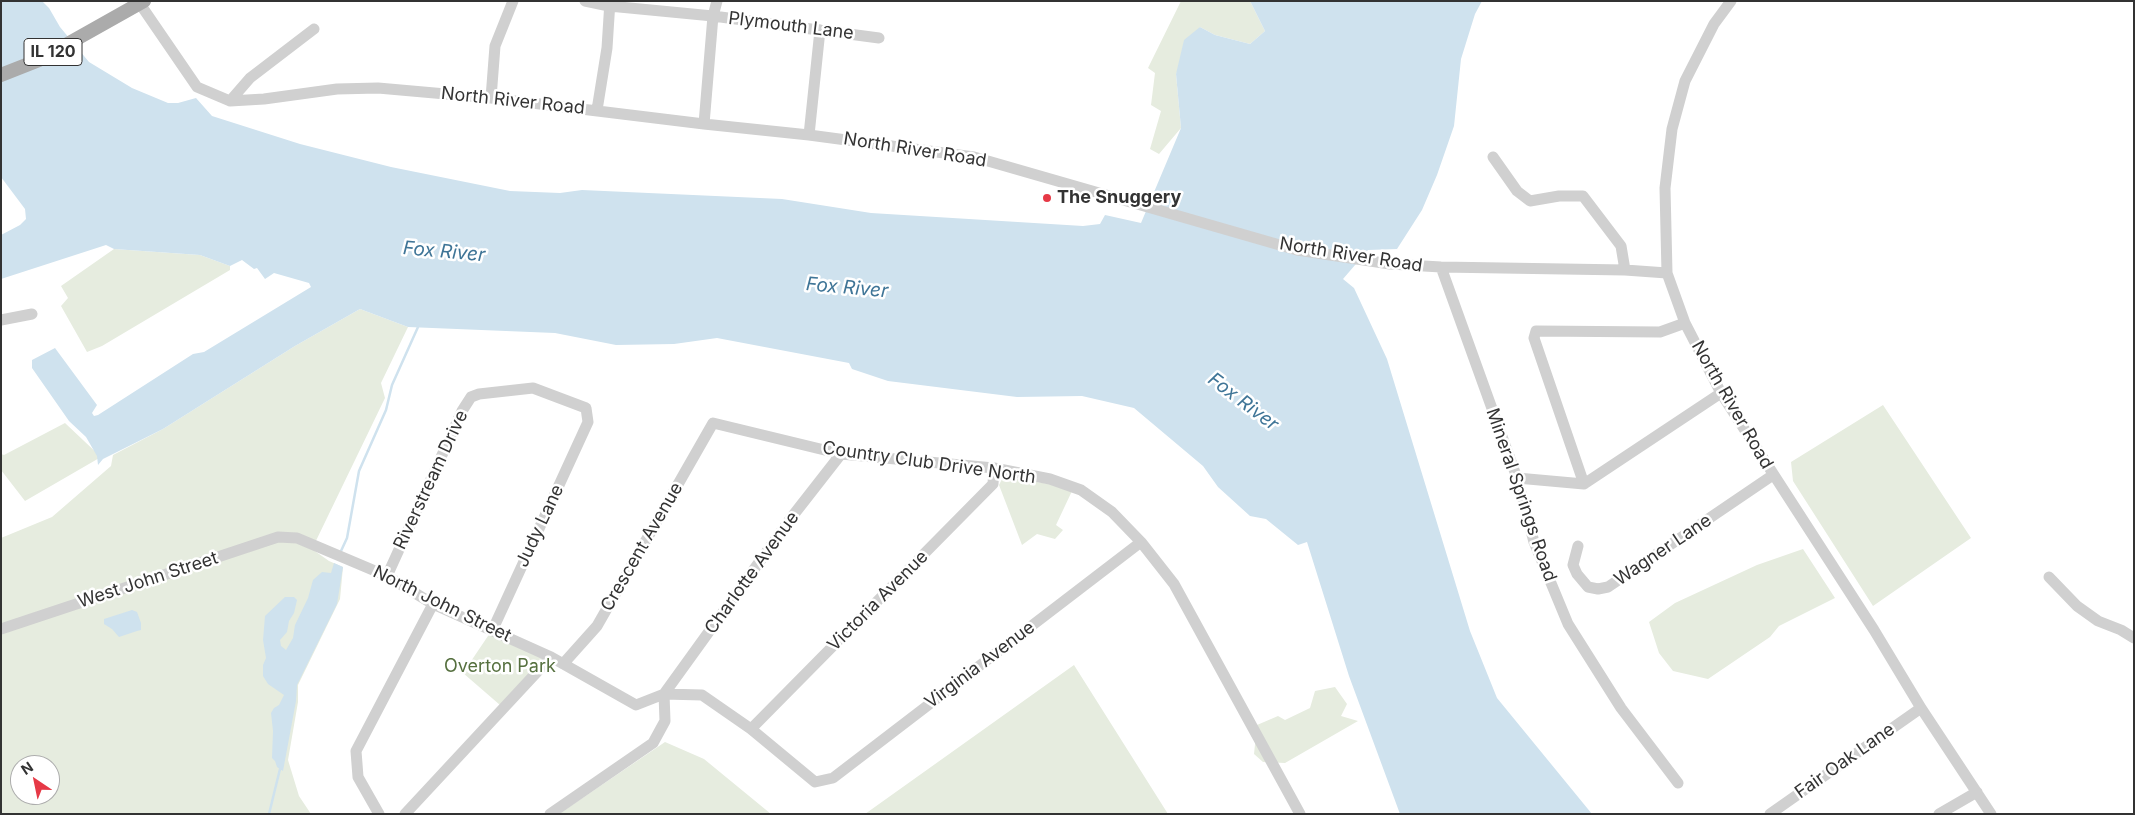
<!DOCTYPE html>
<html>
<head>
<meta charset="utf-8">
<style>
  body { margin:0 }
  #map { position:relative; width:2135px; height:815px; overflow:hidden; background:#fff; font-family:Inter,sans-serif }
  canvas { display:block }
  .frame { position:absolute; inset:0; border:2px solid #333; pointer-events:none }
  .north { position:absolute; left:10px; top:755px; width:50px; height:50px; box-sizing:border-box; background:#fff; border:1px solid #adadad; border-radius:50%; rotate:326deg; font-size:14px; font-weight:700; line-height:20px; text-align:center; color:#333 }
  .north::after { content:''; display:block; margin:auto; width:18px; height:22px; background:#e63946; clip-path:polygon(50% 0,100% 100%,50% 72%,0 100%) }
</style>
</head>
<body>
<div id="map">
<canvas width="2135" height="815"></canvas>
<div class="frame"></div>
<div class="north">N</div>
</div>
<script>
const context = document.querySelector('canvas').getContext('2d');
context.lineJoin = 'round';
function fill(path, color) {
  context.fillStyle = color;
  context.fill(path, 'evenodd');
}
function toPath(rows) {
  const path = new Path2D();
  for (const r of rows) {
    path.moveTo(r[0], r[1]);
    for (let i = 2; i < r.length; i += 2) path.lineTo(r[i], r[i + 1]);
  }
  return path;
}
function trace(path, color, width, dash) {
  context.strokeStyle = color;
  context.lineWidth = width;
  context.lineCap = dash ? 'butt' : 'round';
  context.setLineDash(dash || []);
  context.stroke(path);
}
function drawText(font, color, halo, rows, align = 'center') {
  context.font = font + ' Inter,sans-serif';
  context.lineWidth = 5;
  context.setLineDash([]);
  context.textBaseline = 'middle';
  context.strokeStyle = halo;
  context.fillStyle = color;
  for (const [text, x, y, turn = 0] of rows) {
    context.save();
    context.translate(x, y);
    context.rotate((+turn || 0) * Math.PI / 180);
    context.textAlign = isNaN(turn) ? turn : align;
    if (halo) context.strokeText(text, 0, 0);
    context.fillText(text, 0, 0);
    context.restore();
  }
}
const green = toPath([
  [1181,1,1250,1,1265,31,1250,44,1215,35,1200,27,1176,74,1181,128,1159,154,1150,149,1161,111,1151,105,1155,73,1148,68],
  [114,249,200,255,230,266,230,270,102,346,87,352,61,306,68,298,61,286],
  [360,309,408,327,381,383,385,398,312,549,329,561,343,567,340,599,298,685,298,702,288,760,299,796,311,814,1,814,1,538,52,517,111,466,113,455,163,429,295,346],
  [20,765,50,765,50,795,20,795],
  [1883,405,1971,538,1873,606,1793,481,1791,462],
  [65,423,101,457,25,501,1,470,1,454,4,455],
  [1012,478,1049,484,1072,491,1056,525,1063,530,1055,539,1037,534,1022,545,999,485,1002,479],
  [1803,549,1835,598,1779,626,1770,637,1708,679,1673,671,1659,653,1649,622,1675,603,1757,565],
  [490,633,546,658,500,705,463,673],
  [1074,665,1168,814,865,814],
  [1335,687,1347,704,1341,716,1358,721,1285,763,1263,762,1254,754,1257,725,1278,716,1285,720,1310,708,1315,691],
  [665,742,704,759,771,814,559,814]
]);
const water = toPath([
  [1,1,42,1,49,8,60,27,89,62,132,88,168,103,178,103,196,98,212,116,300,144,391,167,510,191,560,193,582,190,782,199,871,213,1083,226,1100,224,1105,215,1141,223,1181,128,1176,74,1184,40,1200,27,1215,35,1250,44,1265,31,1250,1,1482,1,1475,14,1461,59,1454,126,1437,175,1422,210,1397,249,1368,250,1343,279,1354,288,1387,359,1470,631,1497,698,1592,814,1400,814,1349,676,1307,542,1298,545,1266,519,1250,516,1218,487,1203,466,1134,408,1082,396,1017,397,888,381,852,369,849,363,717,338,674,344,616,345,555,333,408,327,360,309,295,346,163,429,103,459,98,465,97,456,86,437,69,421,32,368,32,360,55,348,97,405,92,413,94,416,98,415,193,354,204,352,311,287,309,283,274,273,265,279,257,268,254,269,242,260,230,266,200,255,114,249,106,245,1,279,1,235,20,225,26,219,25,209,1,177],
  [334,563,343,567,337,604,297,685,296,701,283,771,277,767,275,761,272,758,273,731,271,713,274,708,279,705,284,695,268,684,263,676,263,665,266,658,263,640,265,616,285,597,294,597,297,600,294,613,289,621,287,632,280,640,281,646,286,650,293,638,295,625,308,598,313,580,322,572,331,573],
  [132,610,137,612,141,623,141,630,137,631,119,637,112,629,104,624,104,619]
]);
const stream = toPath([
  [341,551,347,538,359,471,386,410,392,385,418,327],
  [269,814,280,769]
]);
const minor = toPath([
  [138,1,197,87,230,101,264,99,337,89,378,88,491,98,704,124,809,135,974,157,1297,250,1390,264,1441,267,1625,270,1667,273],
  [585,1,609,6,713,16,879,38],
  [1731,1,1714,24,1685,81,1672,129,1665,188,1667,273,1685,323,1721,393,1874,630,1921,708,1991,814],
  [491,98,495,46,513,1],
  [230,101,250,78,314,29],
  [597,110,607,48,610,1],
  [704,124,713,16,717,1],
  [809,135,820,30],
  [1493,157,1517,191,1530,201,1559,196,1583,196,1621,246,1625,270],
  [1441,267,1517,478,1534,542,1568,624,1621,708,1678,783],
  [1,320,32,314],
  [1517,478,1584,484],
  [1584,484,1534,338,1536,331,1660,332,1685,323],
  [1584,484,1721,393],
  [1578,546,1573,565,1577,574,1588,587,1598,589,1608,587,1773,475],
  [387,576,462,411,471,397,479,394,533,388,586,408,588,422,493,629],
  [2049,577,2077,606,2098,621,2121,630,2134,638],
  [1,629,278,537,297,538,387,576,433,604,551,657,636,705,664,694,702,695,751,729,815,782,833,778,1141,542],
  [563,664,597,626,713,423,841,454,994,468,1050,479,1081,490,1112,512,1141,542,1174,584,1300,814],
  [751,729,993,484,994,468],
  [379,814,358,777,356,751,433,604],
  [405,814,551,657],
  [550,814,653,743,665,721,664,694,791,518,841,454],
  [1770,814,1921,708],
  [1939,814,1977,792]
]);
const major = toPath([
  [1,75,39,60,144,1]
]);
const markers = [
  [1047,198,5,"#e63946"]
];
const shields = [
  [53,52,58]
];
const shieldNames = [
  ["IL 120",53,52]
];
const streetNames = [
  ["Plymouth Lane",791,26,7],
  ["North River Road",513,101,6],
  ["North River Road",915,150,9],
  ["North River Road",1351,255,9],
  ["North River Road",1732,405,60],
  ["Country Club Drive North",929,463,8],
  ["Riverstream Drive",431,480,-65],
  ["Mineral Springs Road",1521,495,71],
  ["Judy Lane",540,526,-65],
  ["Crescent Avenue",642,547,-60],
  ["Wagner Lane",1663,550,-34],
  ["Charlotte Avenue",752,573,-54],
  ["West John Street",148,580,-18],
  ["Victoria Avenue",878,601,-45],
  ["North John Street",442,604,26],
  ["Virginia Avenue",980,665,-37],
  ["Fair Oak Lane",1845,761,-35]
];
const poiNames = [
  ["The Snuggery",1057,198]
];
const parkNames = [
  ["Overton Park",500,667]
];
const waterNames = [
  ["Fox River",444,252,5],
  ["Fox River",847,288,5],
  ["Fox River",1243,402,37]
];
fill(green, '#e6ecdf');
fill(water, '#cfe2ee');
trace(stream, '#cfe2ee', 2.5);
trace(minor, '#d0d0d0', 11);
trace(major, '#ababab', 14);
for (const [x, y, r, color] of markers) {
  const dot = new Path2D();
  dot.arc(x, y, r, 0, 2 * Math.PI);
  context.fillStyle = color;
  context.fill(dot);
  trace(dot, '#fff', 2);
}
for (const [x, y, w] of shields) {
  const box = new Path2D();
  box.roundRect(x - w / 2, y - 13.5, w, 27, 4);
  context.fillStyle = '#fff';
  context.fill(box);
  trace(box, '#333', 1);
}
drawText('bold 16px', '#333', null, shieldNames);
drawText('18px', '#333', '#fff', streetNames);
drawText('bold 18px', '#333', '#fff', poiNames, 'left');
drawText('18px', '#56703f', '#fff', parkNames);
drawText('italic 19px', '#3f7597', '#fff', waterNames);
</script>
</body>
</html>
